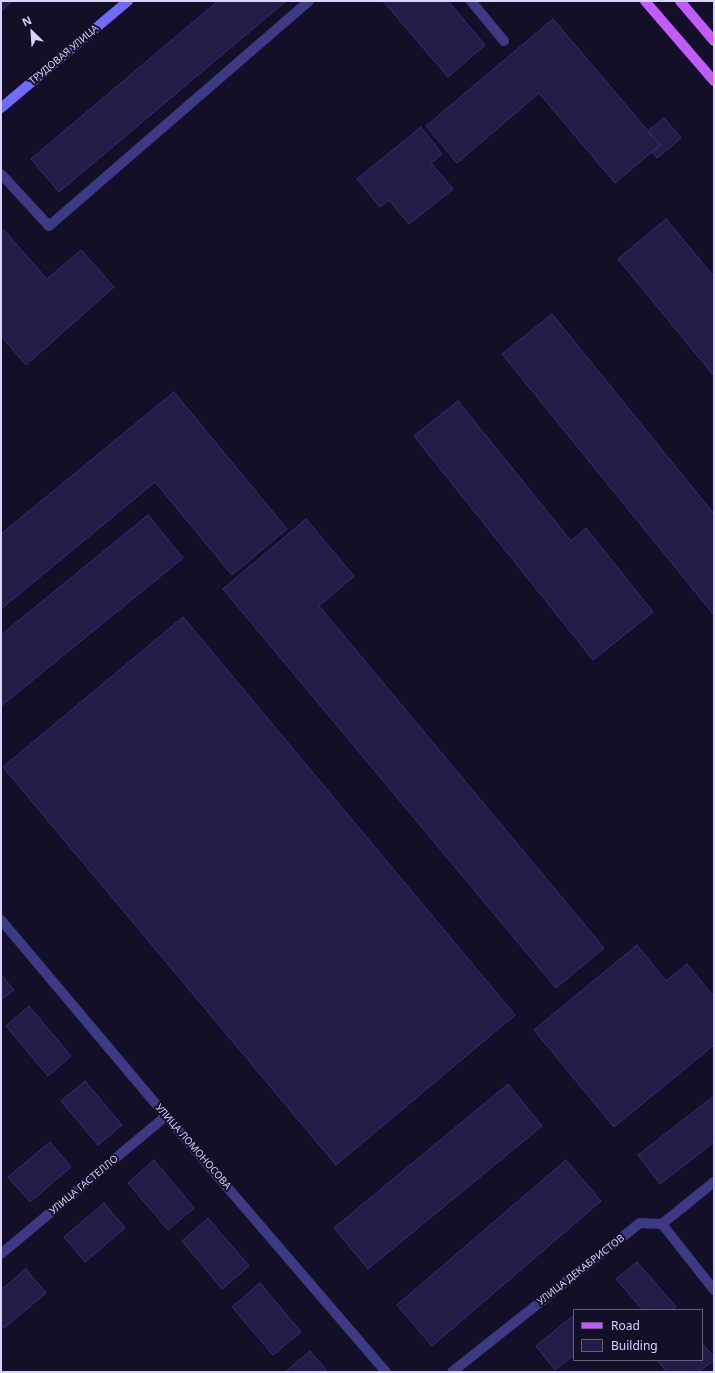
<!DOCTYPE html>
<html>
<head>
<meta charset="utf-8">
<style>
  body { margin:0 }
  #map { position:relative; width:715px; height:1373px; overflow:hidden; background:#130f26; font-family:"Noto Sans",sans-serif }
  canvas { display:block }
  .frame { position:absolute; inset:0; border:2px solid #d9d4ff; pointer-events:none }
  .legend { position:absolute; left:573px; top:1309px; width:130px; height:52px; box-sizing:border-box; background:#130f26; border:1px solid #625e7d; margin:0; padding:5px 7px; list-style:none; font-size:12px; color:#d9d4ff }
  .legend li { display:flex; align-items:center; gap:8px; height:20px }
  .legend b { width:20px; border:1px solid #625e7d }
  .north { position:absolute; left:12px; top:12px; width:40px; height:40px; -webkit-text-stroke:3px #130f26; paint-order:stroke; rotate:335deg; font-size:11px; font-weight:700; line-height:16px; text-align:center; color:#d9d4ff }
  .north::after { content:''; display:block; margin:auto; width:14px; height:18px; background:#d9d4ff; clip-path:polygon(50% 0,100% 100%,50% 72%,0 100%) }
</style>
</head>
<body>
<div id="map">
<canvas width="715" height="1373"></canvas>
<div class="frame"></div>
<ul class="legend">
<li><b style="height:5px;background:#c25bff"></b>Road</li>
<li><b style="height:11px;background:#241b47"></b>Building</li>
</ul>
<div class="north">N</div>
</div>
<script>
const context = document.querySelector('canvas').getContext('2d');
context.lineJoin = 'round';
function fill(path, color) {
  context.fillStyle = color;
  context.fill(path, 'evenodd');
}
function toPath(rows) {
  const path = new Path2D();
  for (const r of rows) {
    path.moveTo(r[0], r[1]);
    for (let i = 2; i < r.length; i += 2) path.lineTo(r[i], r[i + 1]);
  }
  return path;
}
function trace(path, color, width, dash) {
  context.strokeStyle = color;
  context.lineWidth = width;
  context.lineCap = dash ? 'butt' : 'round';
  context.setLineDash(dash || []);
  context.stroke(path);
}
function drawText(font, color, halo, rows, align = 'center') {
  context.font = font + ' "Noto Sans",sans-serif';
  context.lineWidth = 4;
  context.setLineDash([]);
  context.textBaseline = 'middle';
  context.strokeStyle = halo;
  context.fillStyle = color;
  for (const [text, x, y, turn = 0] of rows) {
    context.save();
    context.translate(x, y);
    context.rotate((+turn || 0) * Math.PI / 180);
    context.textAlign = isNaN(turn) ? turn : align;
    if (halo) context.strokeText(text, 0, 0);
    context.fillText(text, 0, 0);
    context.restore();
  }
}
const building = toPath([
  [1,1,13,1,1,11,1,1],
  [218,1,286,1,59,192,31,159,218,1],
  [383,1,448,1,485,45,448,77,383,1],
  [553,19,660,145,615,183,539,93,457,163,426,126,553,19],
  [664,118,681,138,657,158,652,152,660,145,648,131,664,118],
  [421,127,442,154,431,163,453,189,409,224,389,200,380,207,357,179,421,127],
  [666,219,714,277,714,376,618,259,666,219],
  [1,227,47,279,81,250,114,287,26,365,1,336,1,227],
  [552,314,714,514,714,615,502,354,552,314],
  [174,392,287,529,232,575,155,482,1,609,1,534,174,392],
  [458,401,571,541,586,528,653,612,593,660,414,436,458,401],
  [148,515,183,558,1,706,1,635,148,515],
  [306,519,354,576,319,606,604,948,556,988,223,589,306,519],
  [183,617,515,1015,336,1165,3,767,183,617],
  [637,945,666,981,687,964,714,997,714,1045,614,1127,534,1030,637,945],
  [1,975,14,990,1,1000,1,975],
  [29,1006,71,1056,48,1076,6,1026,29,1006],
  [85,1081,122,1125,98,1145,61,1101,85,1081],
  [508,1084,542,1126,368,1269,334,1228,508,1084],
  [714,1096,714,1142,660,1184,638,1155,714,1096],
  [50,1142,71,1167,30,1202,8,1177,50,1142],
  [154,1160,194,1208,168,1230,128,1183,154,1160],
  [566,1160,601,1201,432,1346,397,1305,566,1160],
  [104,1203,125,1228,85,1262,64,1237,104,1203],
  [208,1218,249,1266,222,1289,182,1241,208,1218],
  [637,1262,676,1307,672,1310,643,1310,616,1279,637,1262],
  [26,1269,46,1293,4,1328,1,1324,1,1290,26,1269],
  [260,1283,301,1332,273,1355,232,1307,260,1283],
  [574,1315,574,1355,555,1370,536,1346,574,1315],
  [702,1343,714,1357,714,1360,699,1372,667,1372,657,1360,702,1360,702,1343],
  [310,1351,328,1372,285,1372,310,1351]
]);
const lane = toPath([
  [471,1,504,41],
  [1,174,49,226,309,1]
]);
const street = toPath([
  [1,920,166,1116,386,1372],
  [662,1224,714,1290],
  [1,1254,166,1116],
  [452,1372,640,1223,662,1224,714,1182]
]);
const secondary = toPath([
  [1,108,128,1]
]);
const primary = toPath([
  [645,1,714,81],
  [680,1,714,41]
]);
const streetNames = [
  ["ТРУДОВАЯ УЛИЦА",64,55,-40],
  ["УЛИЦА ЛОМОНОСОВА",193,1147,49],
  ["УЛИЦА ГАСТЕЛЛО",84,1185,-40],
  ["УЛИЦА ДЕКАБРИСТОВ",581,1270,-38]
];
fill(building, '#241b47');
trace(building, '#3b2d73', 1);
trace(lane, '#3d3a85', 10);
trace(street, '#3d3a85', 10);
trace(secondary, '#6f6bff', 10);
trace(primary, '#c25bff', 10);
drawText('10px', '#d9d4ff', '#130f26', streetNames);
</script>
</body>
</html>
